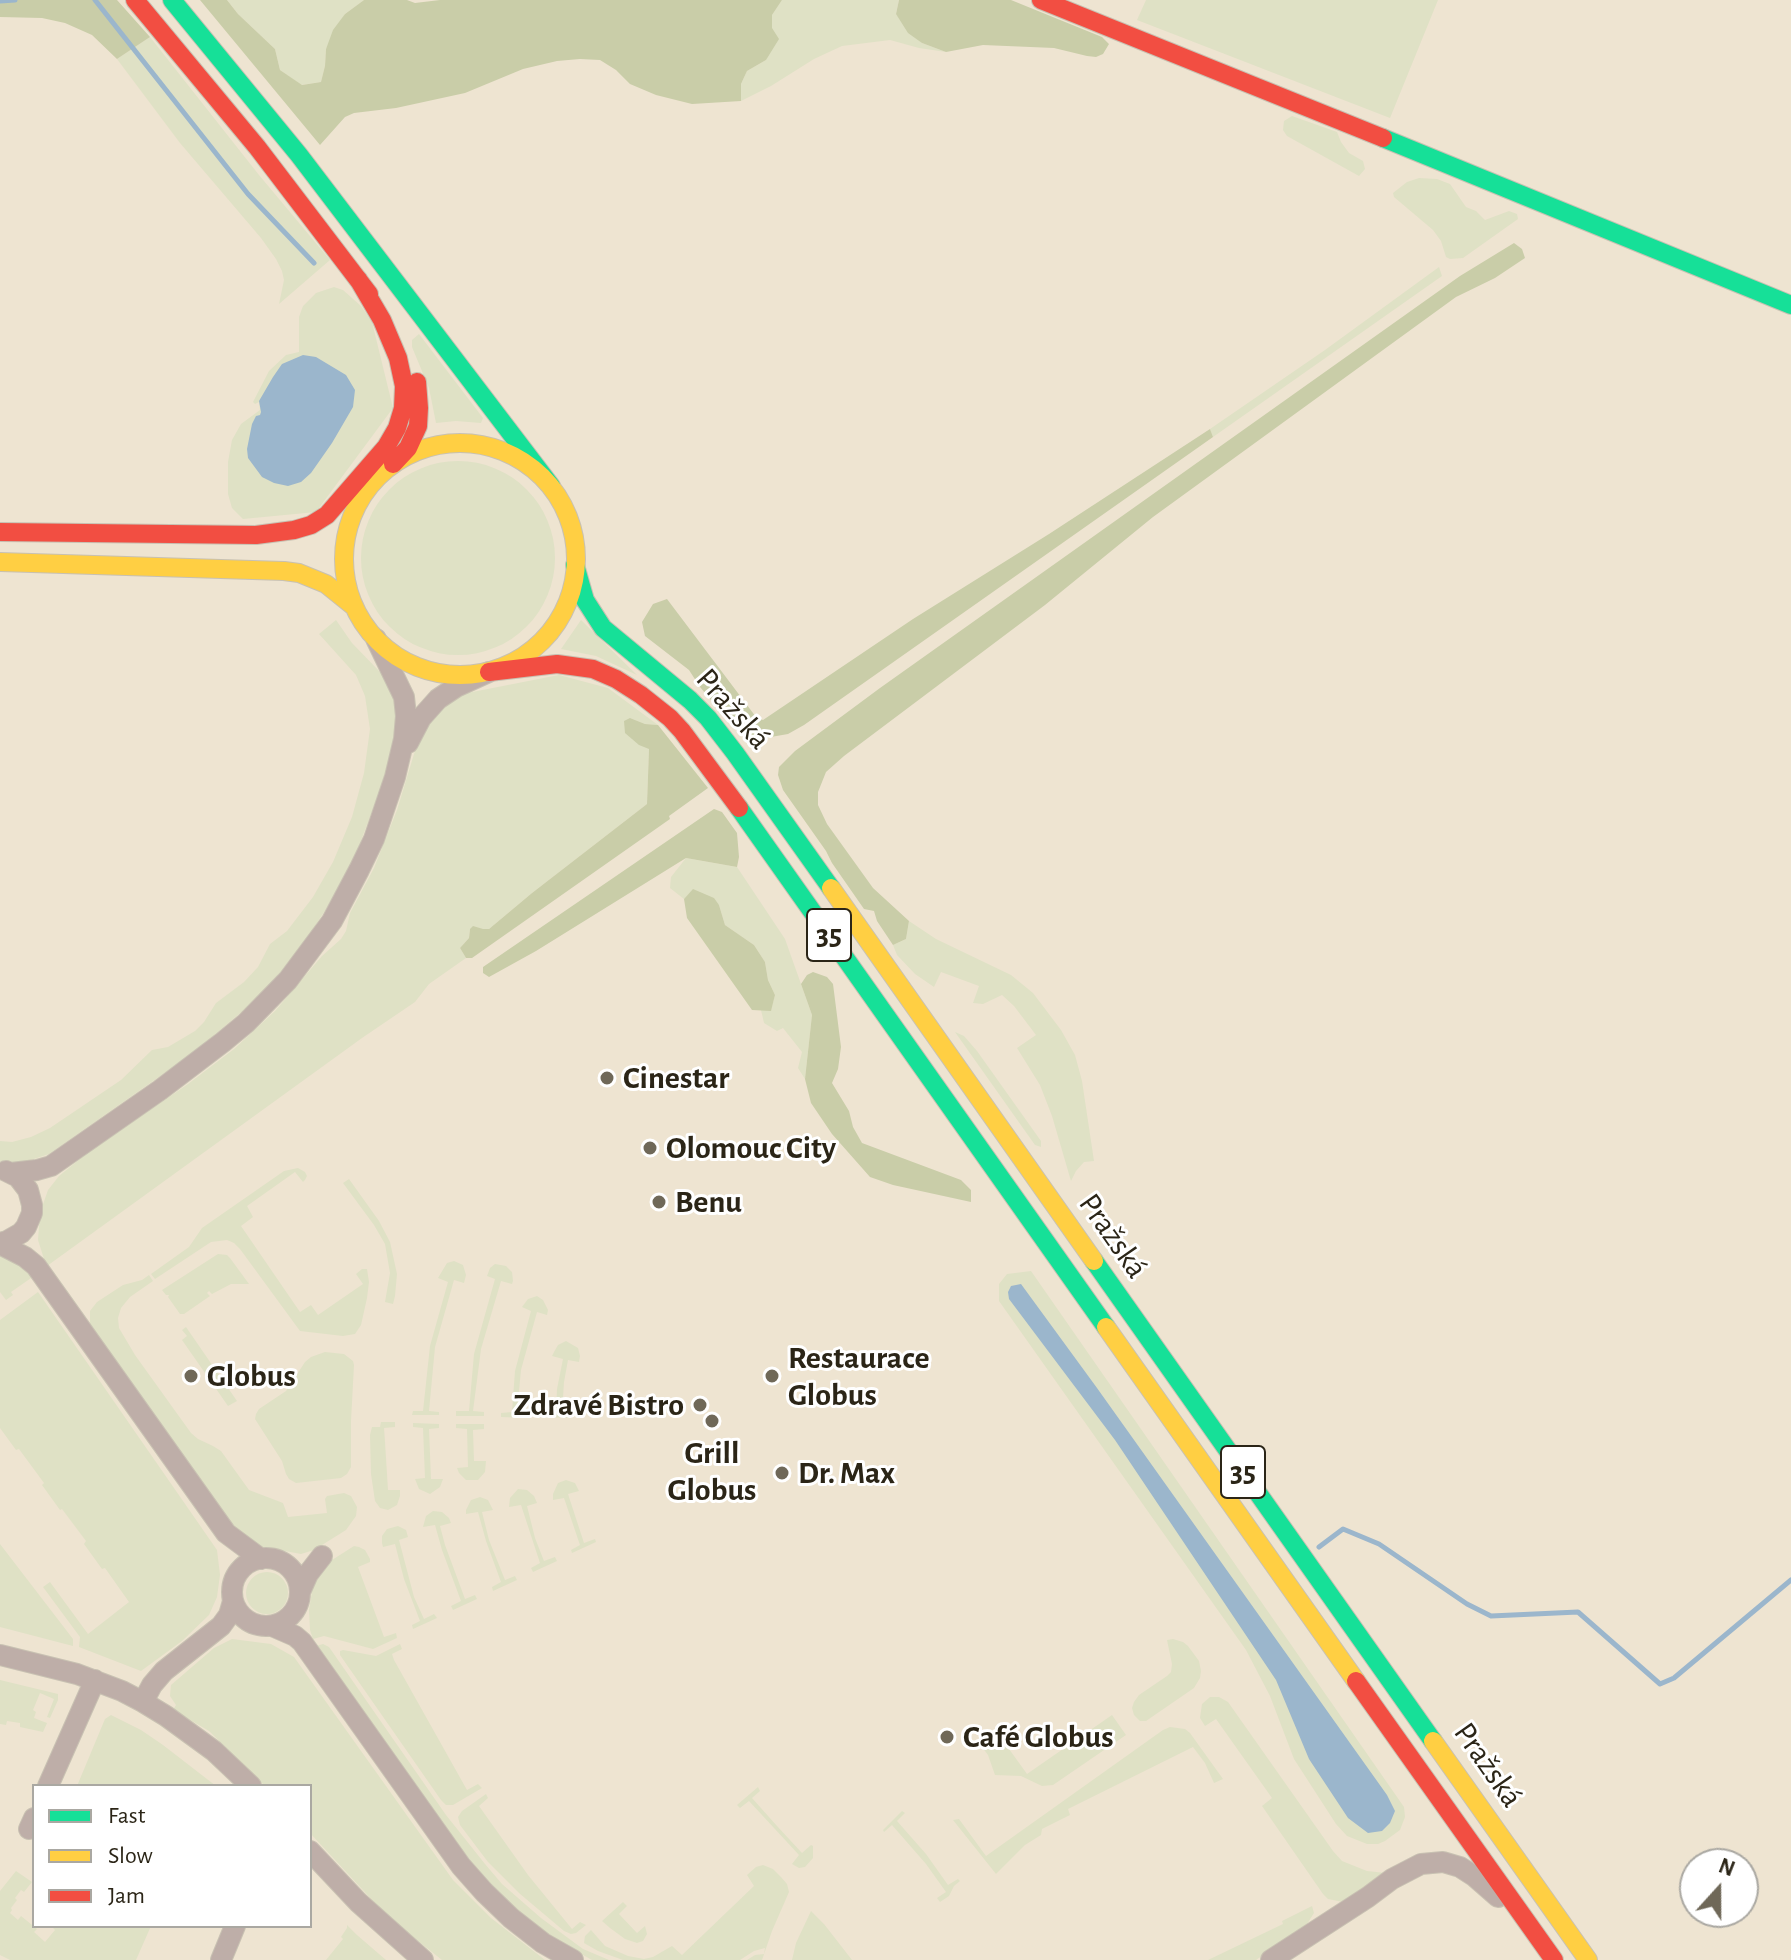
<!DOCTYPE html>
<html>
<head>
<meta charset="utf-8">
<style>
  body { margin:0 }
  #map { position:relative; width:1791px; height:1960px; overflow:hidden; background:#eee4d1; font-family:"Alegreya Sans",sans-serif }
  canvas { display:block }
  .legend { position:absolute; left:32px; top:1784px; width:280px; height:144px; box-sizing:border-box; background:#fff; border:2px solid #aaa8a2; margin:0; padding:10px 14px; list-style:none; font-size:24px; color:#2b2517 }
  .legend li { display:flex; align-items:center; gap:16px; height:40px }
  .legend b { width:40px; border:2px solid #aaa8a2 }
  .north { position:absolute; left:1679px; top:1848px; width:80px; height:80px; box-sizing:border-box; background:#fff; border:2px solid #aaa8a2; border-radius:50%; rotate:21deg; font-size:22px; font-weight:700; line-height:32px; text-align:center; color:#2b2517 }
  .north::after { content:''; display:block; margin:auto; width:28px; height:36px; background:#6f6858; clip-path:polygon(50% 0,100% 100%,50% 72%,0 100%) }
</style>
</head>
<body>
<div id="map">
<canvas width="1791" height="1960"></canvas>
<ul class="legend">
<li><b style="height:10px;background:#16e098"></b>Fast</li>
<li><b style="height:10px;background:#ffcf43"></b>Slow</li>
<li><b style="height:10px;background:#f24e42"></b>Jam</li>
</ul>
<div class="north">N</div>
</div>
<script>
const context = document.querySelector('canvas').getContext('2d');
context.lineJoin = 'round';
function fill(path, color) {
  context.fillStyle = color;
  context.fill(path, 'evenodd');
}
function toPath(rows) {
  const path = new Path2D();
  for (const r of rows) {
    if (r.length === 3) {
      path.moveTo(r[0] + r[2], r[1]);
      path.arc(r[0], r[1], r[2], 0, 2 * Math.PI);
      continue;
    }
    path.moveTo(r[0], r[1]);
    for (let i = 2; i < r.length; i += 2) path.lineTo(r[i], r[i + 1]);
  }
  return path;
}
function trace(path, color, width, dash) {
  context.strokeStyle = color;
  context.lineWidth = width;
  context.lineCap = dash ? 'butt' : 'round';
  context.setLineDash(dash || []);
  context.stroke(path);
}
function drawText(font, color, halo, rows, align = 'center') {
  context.font = font + ' "Alegreya Sans",sans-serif';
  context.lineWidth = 6;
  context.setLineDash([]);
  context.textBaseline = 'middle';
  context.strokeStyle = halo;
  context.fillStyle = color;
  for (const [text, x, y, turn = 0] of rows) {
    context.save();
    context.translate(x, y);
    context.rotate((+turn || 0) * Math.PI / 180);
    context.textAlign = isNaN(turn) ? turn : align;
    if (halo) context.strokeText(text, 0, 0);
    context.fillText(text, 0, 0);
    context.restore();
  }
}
const green = toPath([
  [227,0,364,0,345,14,326,49,325,66,321,82,301,85,280,70,275,49,238,14],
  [782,0,899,0,896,14,922,43,946,52,919,48,890,40,842,46,814,59,771,86,741,101,741,84,747,71,766,60,772,28,772,15],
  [1146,0,1438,0,1390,118,1137,20],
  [150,37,259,175,330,260,279,304,284,280,282,271,276,259,261,238,180,143,117,59],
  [1292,116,1337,132,1341,142,1349,153,1363,161,1365,169,1359,176,1287,136,1283,130,1284,121],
  [1419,178,1437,179,1450,184,1466,207,1476,211,1485,220,1509,211,1517,214,1518,219,1463,258,1450,259,1446,257,1441,241,1433,230,1394,197,1393,193,1407,182],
  [1439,267,1442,276,1213,437,1210,429,1325,350],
  [334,287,343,290,361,306,372,322,393,408,316,512,243,519,232,508,228,494,228,462,232,440,241,424,260,410,259,402,255,404,253,402,269,371,286,355,299,352,299,317,303,306,316,293],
  [419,334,483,418,481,423,456,421,436,423,429,388,412,347,412,340],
  [458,558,97],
  [336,620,352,643,381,673,389,686,398,708,393,748,380,790,353,862,333,898,306,940,281,972,252,1003,193,1053,49,1154,28,1161,14,1163,0,1161,0,1141,12,1142,31,1137,50,1128,121,1080,152,1050,168,1047,195,1031,204,1022,216,1003,244,982,258,967,270,944,287,931,313,897,333,862,352,817,364,773,370,729,365,696,356,675,319,634],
  [581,620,637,675,596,656,561,649],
  [559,675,608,688,658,725,645,724,630,718,649,748,647,804,532,893,489,929,470,929,469,938,460,948,466,958,429,984,415,1002,362,1038,47,1266,44,1259,38,1240,40,1213,48,1190,59,1176,86,1154,188,1084,234,1049,275,1011,322,956,341,939,346,931,350,913,374,868,397,810,421,731,441,708,462,694],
  [686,858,737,867,785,939,812,1015,805,1079,798,1068,802,1052,783,1028,777,1031,764,1023,761,1010,771,1010,775,995,768,980,765,962,754,945,725,925,719,905,694,890,684,899,670,888,671,877],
  [909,921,936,939,1011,975,1033,993,1061,1030,1075,1055,1082,1081,1094,1161,1084,1162,1076,1171,1071,1181,1052,1116,1040,1085,1017,1048,1036,1035,1014,1006,1002,995,983,1004,973,1003,979,986,941,972,934,987,915,974,897,955,893,945,906,939],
  [955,1032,964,1036,977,1051,1041,1141,1041,1147,1035,1145],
  [298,1168,305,1172,307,1176,305,1180,303,1182,295,1172,247,1206,253,1217,241,1226,300,1312,311,1305,318,1315,363,1284,356,1274,362,1269,367,1269,369,1282,367,1298,361,1325,355,1334,343,1336,300,1331,240,1249,234,1243,227,1240,211,1242,155,1279,151,1274,189,1247,202,1228,284,1171],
  [349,1179,379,1221,390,1242,397,1274,395,1296,393,1304,385,1302,390,1273,385,1244,374,1225,343,1183],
  [0,1254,9,1257,34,1276,11,1292,13,1295,6,1300,0,1292],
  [218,1254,227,1255,230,1258,249,1284,231,1284,212,1294,209,1291,207,1293,210,1296,184,1314,180,1314,168,1297,169,1295,166,1295,162,1290],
  [454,1261,463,1265,466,1275,464,1283,454,1280,435,1347,429,1411,439,1412,439,1415,412,1415,413,1411,423,1411,430,1346,448,1282,438,1278,447,1263],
  [495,1264,506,1266,512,1272,513,1281,512,1284,501,1281,481,1349,473,1411,484,1412,484,1416,456,1416,456,1411,469,1411,474,1354,495,1279,487,1276,490,1268],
  [1031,1271,1404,1807,1405,1817,1400,1830,1385,1841,1378,1844,1367,1844,1347,1836,1336,1824,1294,1759,1270,1696,1246,1650,999,1301,999,1284,1007,1274],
  [149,1275,153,1281,130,1297,121,1308,118,1318,119,1328,135,1355,191,1433,198,1439,213,1446,221,1451,249,1490,283,1503,288,1517,327,1513,325,1499,327,1496,344,1493,351,1496,357,1507,356,1516,346,1530,314,1550,301,1554,258,1546,238,1533,90,1326,90,1311,97,1302,123,1285,142,1280],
  [38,1292,217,1550,220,1575,217,1597,209,1615,182,1641,141,1671,79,1647,80,1637,43,1587,50,1582,88,1634,129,1602,105,1568,102,1569,84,1544,86,1541,62,1509,60,1510,42,1485,44,1483,19,1449,16,1450,0,1428,0,1320],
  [537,1296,543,1300,548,1310,547,1315,537,1312,521,1370,517,1412,528,1413,528,1418,501,1417,501,1413,512,1412,515,1371,531,1311,522,1307,528,1299],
  [186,1327,237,1401,228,1406,182,1340,187,1336,182,1330],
  [566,1341,578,1348,580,1356,579,1362,568,1360,564,1382,562,1413,572,1414,572,1418,545,1417,545,1413,556,1412,557,1389,563,1359,552,1356,554,1352,558,1345],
  [325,1352,344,1354,353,1361,354,1365,351,1421,351,1467,347,1474,341,1478,296,1483,289,1479,286,1474,282,1461,255,1419,256,1414,259,1409,286,1391,305,1362,311,1357],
  [381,1422,395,1422,395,1427,384,1428,385,1442,388,1490,400,1490,400,1496,397,1505,388,1510,380,1508,375,1501,371,1474,370,1435,372,1427,380,1427],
  [413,1423,439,1424,439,1428,429,1429,431,1479,443,1479,440,1487,430,1494,419,1489,415,1479,425,1478,423,1428,413,1427],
  [456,1424,484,1424,484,1429,473,1430,474,1461,486,1461,485,1472,478,1480,466,1480,459,1473,457,1468,468,1467,467,1429,456,1428],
  [566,1480,575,1483,579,1491,568,1494,584,1543,595,1539,596,1542,572,1553,571,1550,580,1545,564,1498,553,1500,553,1494,558,1483],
  [518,1489,527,1490,534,1496,537,1503,527,1506,535,1538,544,1561,555,1557,557,1561,533,1572,531,1568,540,1563,521,1505,509,1507,510,1498],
  [480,1497,488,1500,493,1510,482,1512,489,1540,505,1580,515,1576,517,1580,493,1591,492,1587,501,1582,486,1541,478,1512,466,1514,466,1510,471,1500],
  [433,1511,442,1512,449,1518,451,1523,440,1526,445,1545,465,1599,475,1595,477,1599,453,1610,451,1606,461,1601,442,1550,435,1525,423,1527,426,1516],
  [398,1526,406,1530,408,1537,399,1540,414,1597,424,1619,434,1614,437,1618,413,1629,412,1625,420,1621,404,1579,395,1544,383,1547,382,1543,382,1536,387,1529],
  [0,1544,73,1639,73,1646,0,1627],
  [354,1546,359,1547,365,1550,370,1559,370,1562,358,1567,384,1637,396,1633,397,1638,373,1649,324,1636,313,1639,310,1630,309,1610,313,1585,321,1571,332,1560],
  [267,1593,21],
  [232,1639,271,1644,294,1657,453,1880,491,1918,545,1960,442,1960,388,1917,310,1833,310,1786,265,1786,209,1731,173,1710,176,1705,170,1696,171,1685,214,1648],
  [1173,1639,1183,1642,1188,1646,1199,1661,1201,1671,1200,1678,1194,1688,1146,1721,1140,1721,1134,1715,1132,1708,1134,1702,1139,1695,1167,1676,1171,1672,1172,1664,1167,1640],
  [323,1644,329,1647,446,1815,485,1864,502,1884,541,1918,583,1949,609,1960,592,1960,556,1940,517,1911,496,1892,451,1839,316,1646],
  [400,1644,402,1649,392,1654,394,1660,467,1790,478,1784,482,1788,453,1805,446,1805,441,1800,340,1655,340,1651,343,1650,376,1656],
  [0,1680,58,1694,58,1700,50,1718,47,1717,54,1699,40,1693,33,1710,36,1712,34,1718,47,1723,43,1732,20,1727,20,1723,7,1721,6,1725,0,1724],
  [1210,1697,1219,1697,1228,1702,1333,1851,1342,1861,1367,1871,1386,1873,1343,1902,1328,1899,1323,1894,1262,1806,1272,1798,1216,1719,1205,1726,1200,1718,1202,1704],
  [111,1715,141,1730,163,1745,216,1786,77,1786,105,1719],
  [1112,1715,1126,1735,1053,1785,1042,1786,1021,1776,995,1775,988,1755,982,1747,999,1735,1027,1774],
  [1170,1727,1185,1729,1190,1733,1223,1779,1214,1783,1205,1763,1193,1747,1068,1809,1070,1815,1042,1829,1041,1835,1025,1845,996,1874,953,1820,959,1819,986,1856,1163,1730],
  [758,1787,760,1791,752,1798,777,1826,802,1853,811,1845,813,1846,813,1858,805,1867,799,1868,792,1864,799,1855,749,1801,740,1808,737,1805],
  [486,1794,488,1798,479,1806,528,1875,572,1929,580,1922,586,1925,576,1933,571,1934,564,1931,519,1893,488,1862,460,1825,458,1817,462,1811],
  [902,1811,905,1813,897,1821,926,1854,948,1885,958,1879,960,1881,954,1886,949,1896,940,1902,937,1898,946,1892,926,1864,892,1825,884,1832,883,1830],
  [763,1865,773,1869,781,1877,787,1884,789,1892,772,1931,762,1960,747,1960,755,1955,764,1954,765,1948,754,1951,740,1960,623,1960,598,1951,584,1943,585,1936,591,1930,605,1946,628,1956,644,1959,653,1957,672,1946,682,1955,754,1886,747,1875,756,1867],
  [16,1871,32,1882,24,1892,21,1890,15,1898,17,1900,11,1908,12,1910,10,1913,18,1920,21,1916,37,1929,34,1932,45,1942,55,1930,53,1928,54,1926,151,1926,136,1960,10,1960,0,1955,0,1891],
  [623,1902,627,1906,619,1914,637,1933,645,1926,647,1934,643,1941,637,1943,625,1939,610,1928,602,1921],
  [1312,1906,1314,1913,1307,1924,1256,1960,1208,1960,1283,1924,1282,1921],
  [811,1911,824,1924,852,1960,792,1960,796,1943],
  [347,1925,357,1935,386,1960,326,1960,343,1939,341,1937,347,1928]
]);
const forest = toPath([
  [0,0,117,0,150,37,117,59,92,35,65,23,42,18,0,17],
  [200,0,227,0,238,14,275,49,280,70,302,85,321,82,325,66,326,49,333,30,345,14,364,0,407,0,415,3,440,0,782,0,772,15,772,28,779,39,766,60,747,71,741,84,741,101,692,104,656,95,630,84,616,70,600,60,580,59,557,61,523,69,465,93,396,108,354,113,345,117,320,145],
  [899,0,1011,0,1102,37,1109,44,1103,54,1096,57,1087,56,1054,48,983,45,946,52,922,43,908,33,896,14],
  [1514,243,1522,249,1525,258,1495,278,1456,297,1153,517,1045,605,844,756,826,772,818,792,818,805,827,824,873,888,909,921,906,939,893,945,877,921,874,911,864,909,832,863,826,851,783,790,778,775,779,767,795,751,880,688,1460,276],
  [1210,429,1213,437,804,725,788,734,765,738,751,737,733,726,700,687,689,670,645,636,642,622,653,604,667,599,756,717,763,720,913,619,1049,534],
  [630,718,645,724,658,725,708,788,669,816,670,819,472,958,466,958,460,948,469,938,470,929,473,926,483,929,489,929,532,893,647,804,649,749,639,745,625,733,624,721],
  [714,809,722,812,737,833,739,857,737,867,686,858,536,951,489,977,483,973,483,967],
  [693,889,714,898,719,905,725,925,754,945,765,962,768,980,775,995,771,1011,752,1010,687,918,684,899],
  [813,972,827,977,833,984,841,1047,838,1069,832,1083,849,1111,853,1127,862,1143,961,1180,971,1190,971,1202,893,1185,870,1177,832,1134,811,1103,805,1079,812,1015,801,984,807,975]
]);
const water = toPath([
  [303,355,316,357,346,375,355,390,353,407,332,443,311,473,301,482,288,486,274,483,262,477,248,458,247,449,252,424,256,416,260,415,261,412,259,401,273,377,282,364],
  [1021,1284,1097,1388,1387,1795,1395,1811,1390,1823,1382,1831,1368,1833,1348,1818,1309,1759,1276,1680,1115,1440,1009,1299,1008,1292,1011,1286]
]);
const stream = toPath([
  [95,0,248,194,314,263],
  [0,1,15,0],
  [1319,1547,1343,1529,1379,1544,1467,1604,1491,1616,1578,1612,1660,1684,1674,1678,1791,1580]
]);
const street = toPath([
  [408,743,421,718,438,699,456,687,489,672],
  [11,1173,37,1170,51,1166,160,1090,223,1042,246,1023,288,980,332,921,359,870,374,839,395,777,404,739,406,716,404,697,376,639],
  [0,1243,7,1241,21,1233,26,1227,32,1213,32,1205,28,1190,18,1177,6,1171],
  [0,1244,25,1257,36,1266,226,1533,261,1559],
  [266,1592,34],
  [300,1592,308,1574,322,1556],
  [272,1626,295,1636,302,1642,461,1866,484,1892,511,1918,543,1943,573,1960],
  [0,1655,77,1674,122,1691,143,1702,166,1716,214,1751,251,1786],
  [143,1702,152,1685,164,1671,221,1626,229,1615,233,1601],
  [48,1786,95,1680],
  [29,1829,34,1818],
  [310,1851,358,1902,423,1960],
  [221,1960,235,1926],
  [1271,1960,1368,1897,1392,1879,1421,1864,1443,1862,1460,1867,1474,1876,1498,1897]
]);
const fast = toPath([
  [172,0,299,155,551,486],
  [1383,138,1791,305],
  [575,565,585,600,603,628,690,700,708,718,735,753,831,888],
  [739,808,1106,1327],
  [1094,1261,1433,1741]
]);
const slow = toPath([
  [460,559,116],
  [0,562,284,571,299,573,326,584,352,605],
  [831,888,1094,1261],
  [1106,1327,1356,1681],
  [1433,1741,1588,1960]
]);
const jam = toPath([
  [135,0,257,147,369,294],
  [1041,0,1383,138],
  [393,464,408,448,418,426,419,408,417,382],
  [0,532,256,535,294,530,311,525,327,515,386,447,397,428,403,408,404,386,398,358,382,320,358,279],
  [489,672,557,664,593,669,616,679,641,695,670,718,682,731,739,808],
  [1356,1681,1554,1960]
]);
const markers = [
  [607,1078,8,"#6f6858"],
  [650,1148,8,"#6f6858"],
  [659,1202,8,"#6f6858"],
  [191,1376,8,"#6f6858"],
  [772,1376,8,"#6f6858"],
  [700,1405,8,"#6f6858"],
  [712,1421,8,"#6f6858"],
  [782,1473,8,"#6f6858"],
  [947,1737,8,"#6f6858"]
];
const shields = [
  [829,935,44],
  [1243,1472,44]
];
const shieldNames = [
  ["35",829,935],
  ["35",1243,1472]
];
const streetNames = [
  ["Pražská",733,709,49],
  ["Pražská",1113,1236,55],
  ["Pražská",1488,1765,55]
];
const poiNames = [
  ["Cinestar",623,1078],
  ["Olomouc City",666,1148],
  ["Benu",675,1202],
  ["Restaurace",788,1358],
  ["Globus",788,1395],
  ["Globus",207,1376],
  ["Zdravé Bistro",684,1405,"right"],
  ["Grill",712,1453,"center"],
  ["Globus",712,1490,"center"],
  ["Dr. Max",798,1473],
  ["Café Globus",963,1737]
];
fill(green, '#dfe1c5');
fill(forest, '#c9cda8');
fill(water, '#9bb6cc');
trace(stream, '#9bb6cc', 5);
trace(street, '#c8c1b2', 22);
trace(fast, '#c8c1b2', 20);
trace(slow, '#c8c1b2', 20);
trace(jam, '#c8c1b2', 20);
trace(street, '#beaea8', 20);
trace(fast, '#16e098', 18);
trace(slow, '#ffcf43', 18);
trace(jam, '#f24e42', 18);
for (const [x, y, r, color] of markers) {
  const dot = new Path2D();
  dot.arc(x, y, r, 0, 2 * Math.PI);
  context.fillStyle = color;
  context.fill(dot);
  trace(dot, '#fff', 3);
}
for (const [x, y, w] of shields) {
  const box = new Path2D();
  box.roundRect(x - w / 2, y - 26, w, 52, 6);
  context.fillStyle = '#fff';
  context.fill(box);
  trace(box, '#2b2517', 2);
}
drawText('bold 30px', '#2b2517', null, shieldNames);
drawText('32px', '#2b2517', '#fff', streetNames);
drawText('bold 32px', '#2b2517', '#fff', poiNames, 'left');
</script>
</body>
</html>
